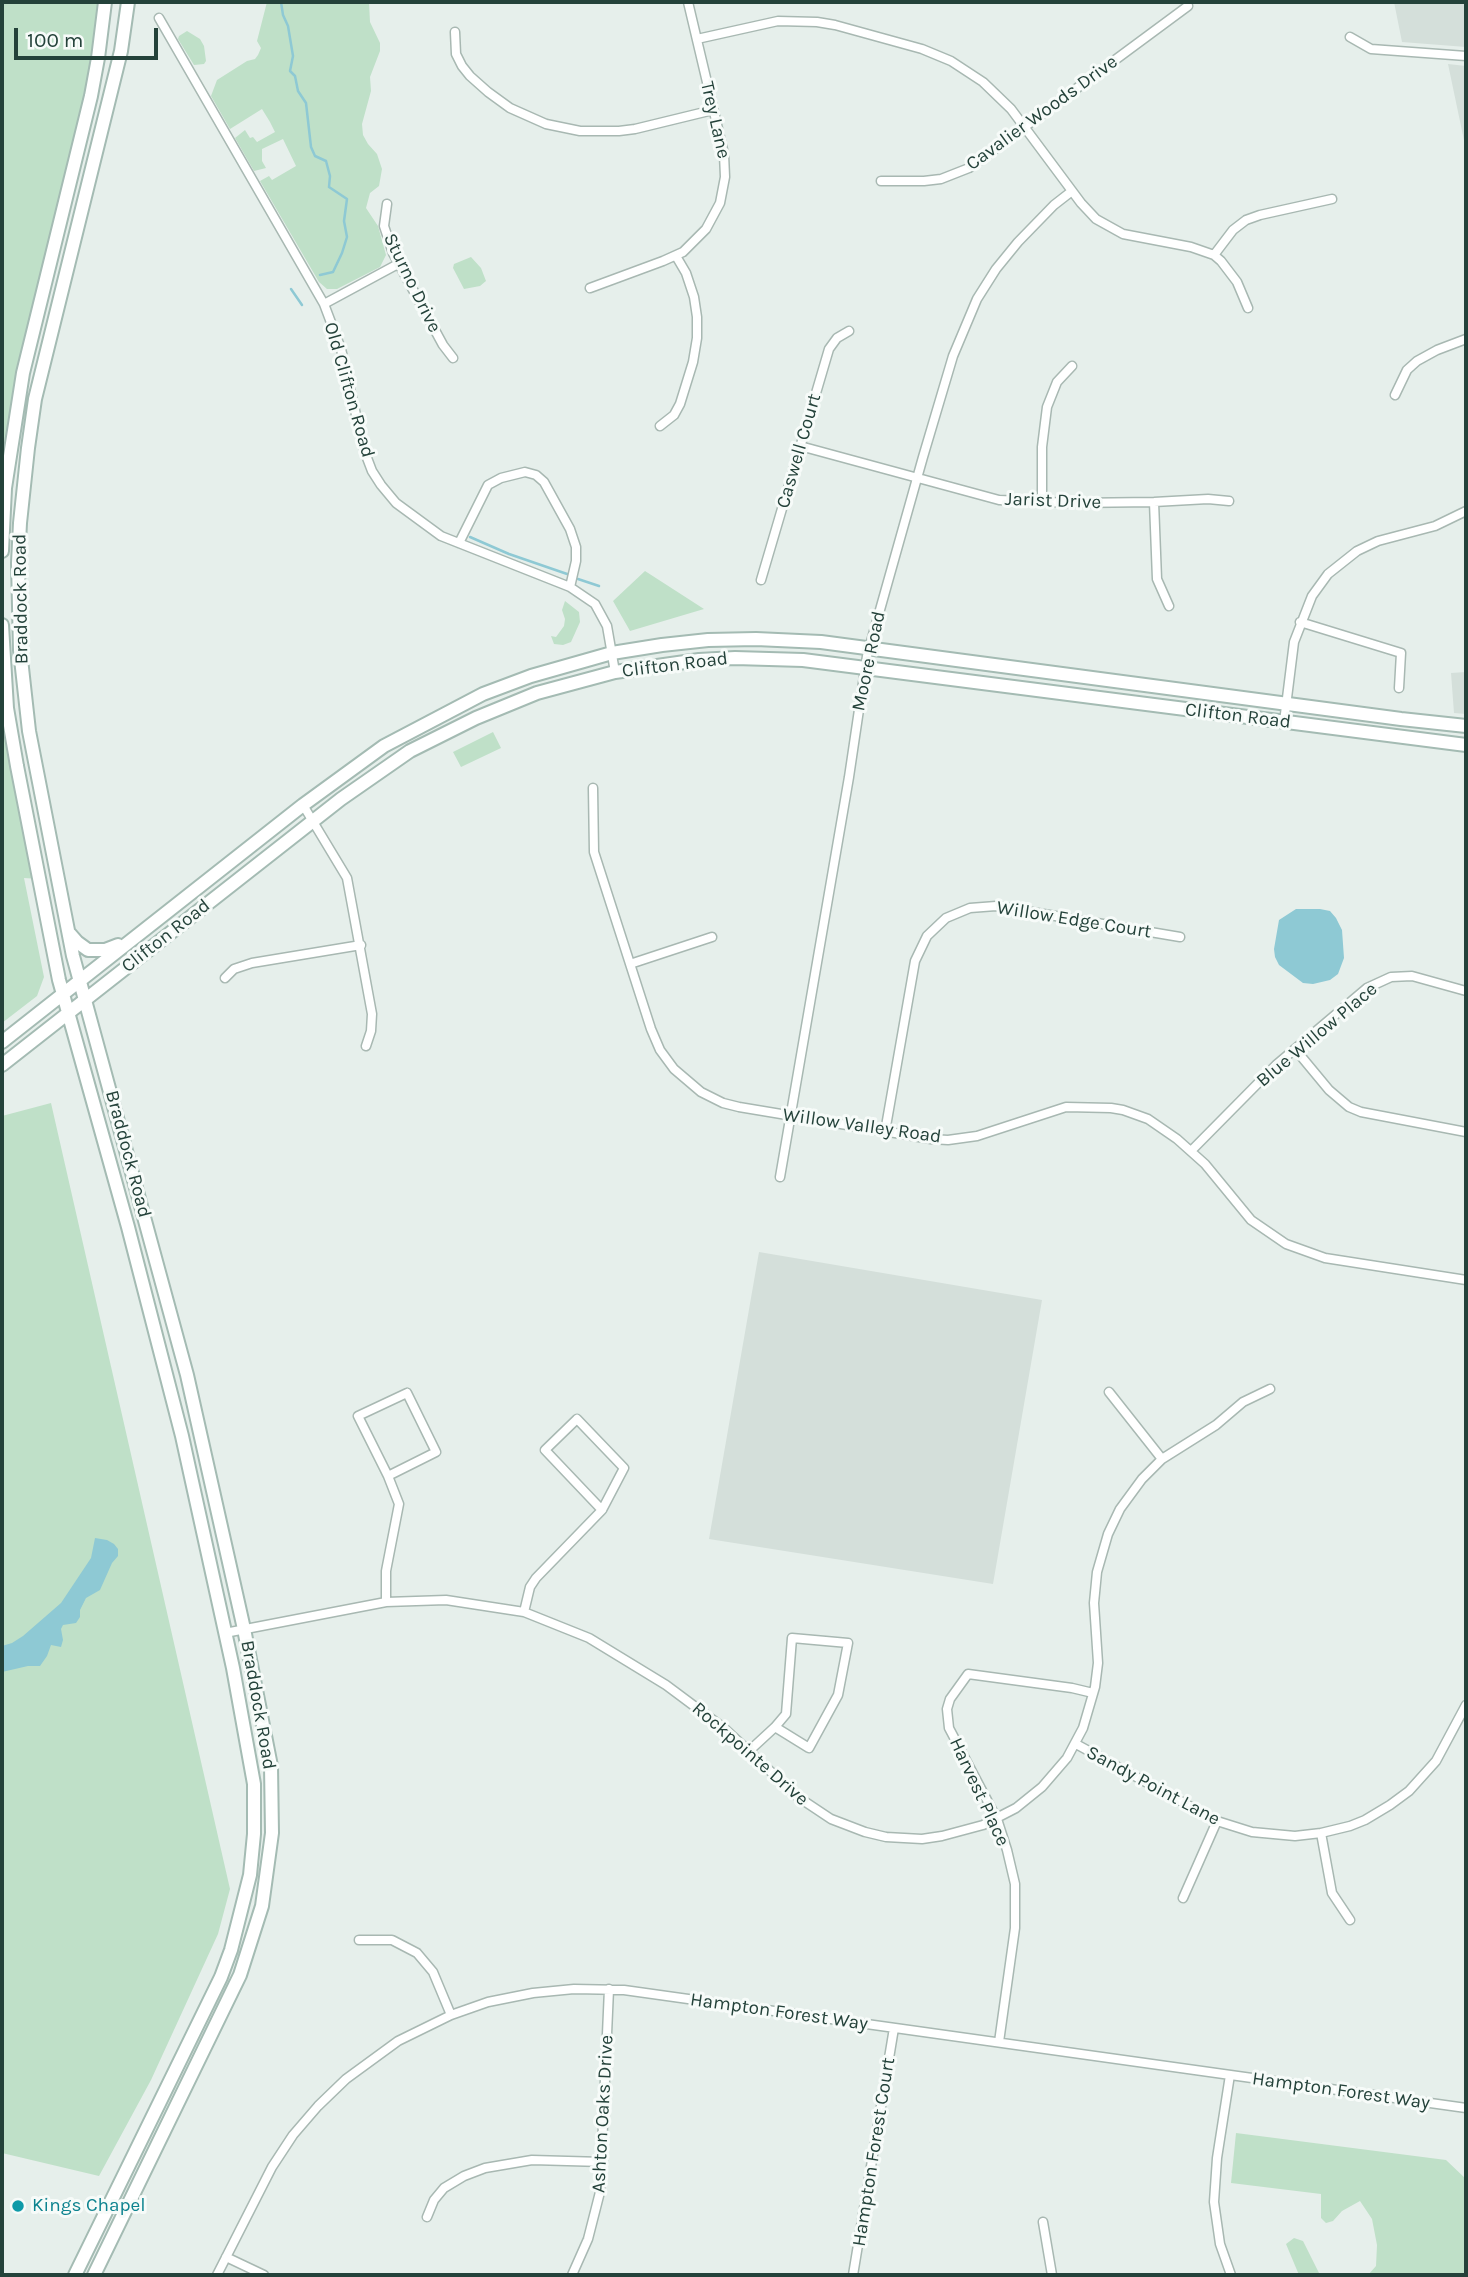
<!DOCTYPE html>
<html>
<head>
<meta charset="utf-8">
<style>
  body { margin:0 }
  #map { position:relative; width:1468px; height:2277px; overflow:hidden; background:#e6efeb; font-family:Karla,sans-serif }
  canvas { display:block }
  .frame { position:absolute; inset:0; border:4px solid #24423a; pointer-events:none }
  .scale { position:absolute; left:14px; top:28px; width:144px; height:32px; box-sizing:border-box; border:4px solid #24423a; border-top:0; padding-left:9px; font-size:21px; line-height:24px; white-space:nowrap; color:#24423a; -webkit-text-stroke:5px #f7fbf9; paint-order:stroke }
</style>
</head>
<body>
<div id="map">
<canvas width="1468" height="2277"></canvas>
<div class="frame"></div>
<div class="scale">100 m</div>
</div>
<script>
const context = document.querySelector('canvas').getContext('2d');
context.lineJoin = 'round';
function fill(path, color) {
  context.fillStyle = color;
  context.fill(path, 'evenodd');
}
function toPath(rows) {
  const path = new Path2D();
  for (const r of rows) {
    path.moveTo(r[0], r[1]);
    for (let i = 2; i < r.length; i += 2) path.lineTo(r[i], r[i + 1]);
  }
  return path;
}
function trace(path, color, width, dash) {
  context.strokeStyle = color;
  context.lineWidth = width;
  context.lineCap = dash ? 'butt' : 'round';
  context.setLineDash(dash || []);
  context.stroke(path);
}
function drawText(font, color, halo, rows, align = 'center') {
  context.font = font + ' Karla,sans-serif';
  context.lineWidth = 6;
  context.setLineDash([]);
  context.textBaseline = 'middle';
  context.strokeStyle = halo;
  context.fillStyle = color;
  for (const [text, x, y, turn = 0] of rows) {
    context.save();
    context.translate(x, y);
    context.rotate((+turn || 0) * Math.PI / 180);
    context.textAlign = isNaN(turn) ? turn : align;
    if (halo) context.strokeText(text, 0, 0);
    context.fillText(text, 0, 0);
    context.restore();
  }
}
const built = toPath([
  [1394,2,1466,2,1466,47,1402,42],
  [1448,64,1466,66,1466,150],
  [1466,672,1466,714,1454,713,1451,673],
  [759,1252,1042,1300,993,1584,709,1539]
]);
const green = toPath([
  [2,2,99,2,98,58,14,427,2,563],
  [267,2,369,2,370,22,380,43,380,51,370,77,371,91,362,124,363,135,368,144,377,154,382,169,379,186,370,193,366,208,378,226,386,255,380,267,337,289,327,289,319,282,260,181,269,176,272,180,296,166,283,139,262,149,262,161,266,168,254,171,235,138,245,130,250,138,253,137,257,142,275,132,270,122,262,109,230,129,211,96,217,80,247,61,255,59,258,55,261,48,257,41],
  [187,31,200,39,204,46,206,61,204,64,194,65,178,39,179,36],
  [471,257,481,268,486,281,480,286,464,289,453,268,454,264],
  [645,571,704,609,630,631,613,601],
  [565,601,579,612,580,622,571,642,563,645,554,644,551,636,556,637,564,626,565,619,562,610],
  [2,625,3,656,39,879,24,878,44,977,37,996,2,1023],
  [493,732,501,748,461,767,453,752],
  [51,1103,230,1889,218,1934,151,2080,99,2176,2,2153,2,1116],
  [1236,2133,1446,2160,1466,2179,1466,2275,1368,2275,1376,2266,1377,2245,1372,2219,1360,2201,1342,2211,1333,2221,1326,2223,1321,2218,1321,2194,1231,2183],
  [1294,2238,1303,2241,1320,2275,1299,2275,1286,2244]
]);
const water = toPath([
  [1296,909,1320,909,1330,911,1336,918,1342,930,1344,958,1338,974,1330,980,1313,984,1303,983,1279,965,1275,957,1274,949,1279,920],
  [95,1538,107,1540,114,1544,118,1549,118,1556,112,1563,100,1590,86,1598,80,1610,80,1617,76,1623,63,1625,61,1629,63,1640,61,1647,51,1645,47,1656,40,1666,28,1666,2,1672,2,1646,12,1643,23,1636,61,1603,91,1558]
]);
const stream = toPath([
  [281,2,283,15,288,26,293,56,290,71,295,76,298,91,306,103,311,147,315,156,326,161,330,176,329,187,347,199,344,221,347,237,342,253,333,272,320,275],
  [291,289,302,305],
  [470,537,509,554,570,575],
  [578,579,599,586]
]);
const minor = toPath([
  [159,18,324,304,341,349,364,450,372,471,381,485,396,503,441,536,570,587,595,604,607,626,615,672],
  [455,32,456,54,462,66,470,76,488,92,510,108,546,124,580,131,619,131,635,129,713,110],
  [1350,37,1371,49,1466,56],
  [697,39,778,21,817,22,835,25,922,49,951,61,983,82,1011,109,1081,203,1096,219,1123,234,1191,247,1214,255,1221,261,1237,282,1248,308],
  [881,181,924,181,941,179,969,168,1188,6],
  [387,204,384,226,393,253,443,345,453,358],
  [1214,255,1233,230,1246,220,1260,215,1332,199],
  [590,288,663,261,683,252,706,229,720,203,725,177,724,154,688,2],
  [324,304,398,264],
  [1395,395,1407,370,1417,361,1437,350,1466,339],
  [660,426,674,415,680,404,693,362,697,338,697,317,694,297,686,273,676,256],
  [800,446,999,500,1072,503,1154,502,1208,499,1229,501],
  [1042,502,1042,447,1047,407,1057,382,1072,366],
  [1154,502,1157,579,1169,606],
  [459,543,488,485,501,478,525,472,536,475,544,482,570,529,576,547,576,561,570,587],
  [761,580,829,349,837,338,849,331],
  [1300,622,1401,653,1399,688],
  [1284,722,1294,642,1312,596,1328,574,1357,551,1378,541,1435,526,1466,511],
  [593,788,594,852,651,1029,660,1050,674,1069,701,1092,723,1103,739,1107,931,1139,948,1140,977,1136,1066,1107,1111,1108,1123,1110,1148,1119,1177,1139,1205,1164,1251,1220,1286,1244,1325,1258,1466,1280],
  [303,805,347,878,372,1014,371,1031,366,1046],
  [630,964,712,937],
  [225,978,234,969,252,963,361,945],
  [1295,1049,1329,1090,1349,1107,1361,1112,1466,1132],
  [885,1132,915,961,927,936,946,918,970,908,996,906,1180,937],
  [1191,1151,1276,1065,1367,988,1391,977,1412,976,1466,991],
  [780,1177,849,777,867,656,923,457,953,356,977,299,996,269,1018,242,1054,205,1072,191],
  [1109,1392,1162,1459],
  [407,1393,436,1452,388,1476,358,1416,407,1393],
  [577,1419,624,1468,602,1510,545,1450,577,1419],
  [386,1602,386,1571,399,1504,388,1476],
  [524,1612,530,1587,536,1578,602,1510],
  [225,1633,386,1602,446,1600,524,1612,589,1638,666,1685,725,1729,798,1797,831,1819,865,1832,886,1837,922,1839,942,1836,983,1825,1016,1808,1042,1787,1067,1758,1083,1728,1095,1687,1098,1663,1094,1603,1097,1572,1108,1534,1120,1509,1142,1479,1162,1459,1216,1425,1243,1402,1270,1389],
  [792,1638,848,1643,838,1695,809,1748,775,1727,786,1714,792,1638],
  [1076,1744,1217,1821,1252,1832,1295,1836,1321,1833,1350,1826,1365,1820,1390,1805,1409,1791,1436,1761,1466,1705],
  [749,1751,775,1727],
  [1321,1833,1332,1893,1350,1920],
  [1183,1898,1217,1821],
  [359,1940,392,1940,417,1953,433,1972,451,2015],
  [999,2042,1015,1928,1015,1884,1007,1850,997,1819,949,1728,947,1709,950,1699,968,1674,1072,1688,1093,1693],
  [1230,2075,1217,2158,1214,2202,1220,2244,1231,2275],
  [427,2217,434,2200,444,2188,464,2176,485,2168,532,2160,603,2162],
  [1043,2222,1052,2275],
  [226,2257,264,2275],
  [217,2275,272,2167,293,2135,318,2106,346,2079,398,2041,451,2015,488,2002,533,1993,574,1989,624,1990,1466,2108],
  [572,2275,588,2239,600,2192,609,1989],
  [853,2275,894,2028]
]);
const secondary = toPath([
  [2,551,5,488,23,373,91,96,98,58,105,2],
  [2,625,7,708,17,766,59,980,128,1227,182,1436,233,1668,254,1784,254,1834,250,1875,231,1950,221,1977,75,2275],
  [70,934,77,942,88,950,105,950,118,945],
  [2,1042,303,805,384,746,483,694,531,676,612,653,662,645,708,640,756,639,821,642,1401,719,1466,726],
  [2,1065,341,799,410,751,476,718,537,693,615,672,699,660,735,658,803,660,1466,745],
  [94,2275,240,1975,262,1906,272,1833,271,1766,244,1629,187,1375,73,956,29,731,20,650,18,563,20,523,28,448,35,399,121,51,128,2]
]);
const markers = [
  [18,2206,7,"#0f9aa8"]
];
const streetNames = [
  ["Cavalier Woods Drive",1042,113,-36],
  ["Trey Lane",715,120,77],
  ["Sturno Drive",412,283,64],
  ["Old Clifton Road",349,390,74],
  ["Caswell Court",799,451,-74],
  ["Jarist Drive",1053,501,2],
  ["Braddock Road",21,599,-91],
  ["Moore Road",869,661,-78],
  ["Clifton Road",675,665,-7],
  ["Clifton Road",1238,716,7],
  ["Willow Edge Court",1074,920,9],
  ["Clifton Road",166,936,-38],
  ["Blue Willow Place",1317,1035,-40],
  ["Willow Valley Road",862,1126,8],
  ["Braddock Road",128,1154,75],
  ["Braddock Road",258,1705,80],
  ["Rockpointe Drive",750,1754,41],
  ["Sandy Point Lane",1153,1786,28],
  ["Harvest Place",979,1792,65],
  ["Hampton Forest Way",779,2012,8],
  ["Hampton Forest Way",1341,2091,8],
  ["Ashton Oaks Drive",603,2114,-87],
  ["Hampton Forest Court",874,2152,-81]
];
const cultureNames = [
  ["Kings Chapel",32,2206]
];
fill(built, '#d4dfda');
fill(green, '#bfe0c8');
fill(water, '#8ec9d4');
trace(stream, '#8ec9d4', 2.5);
trace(minor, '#a8b8b2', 11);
trace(secondary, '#a4bbb3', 16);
trace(minor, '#fff', 8);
trace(secondary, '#fff', 12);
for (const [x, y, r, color] of markers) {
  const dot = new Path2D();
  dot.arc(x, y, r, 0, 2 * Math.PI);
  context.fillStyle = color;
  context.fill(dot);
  trace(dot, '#f7fbf9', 2.5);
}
drawText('19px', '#24423a', '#f7fbf9', streetNames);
drawText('19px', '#0d838f', '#f7fbf9', cultureNames, 'left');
</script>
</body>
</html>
